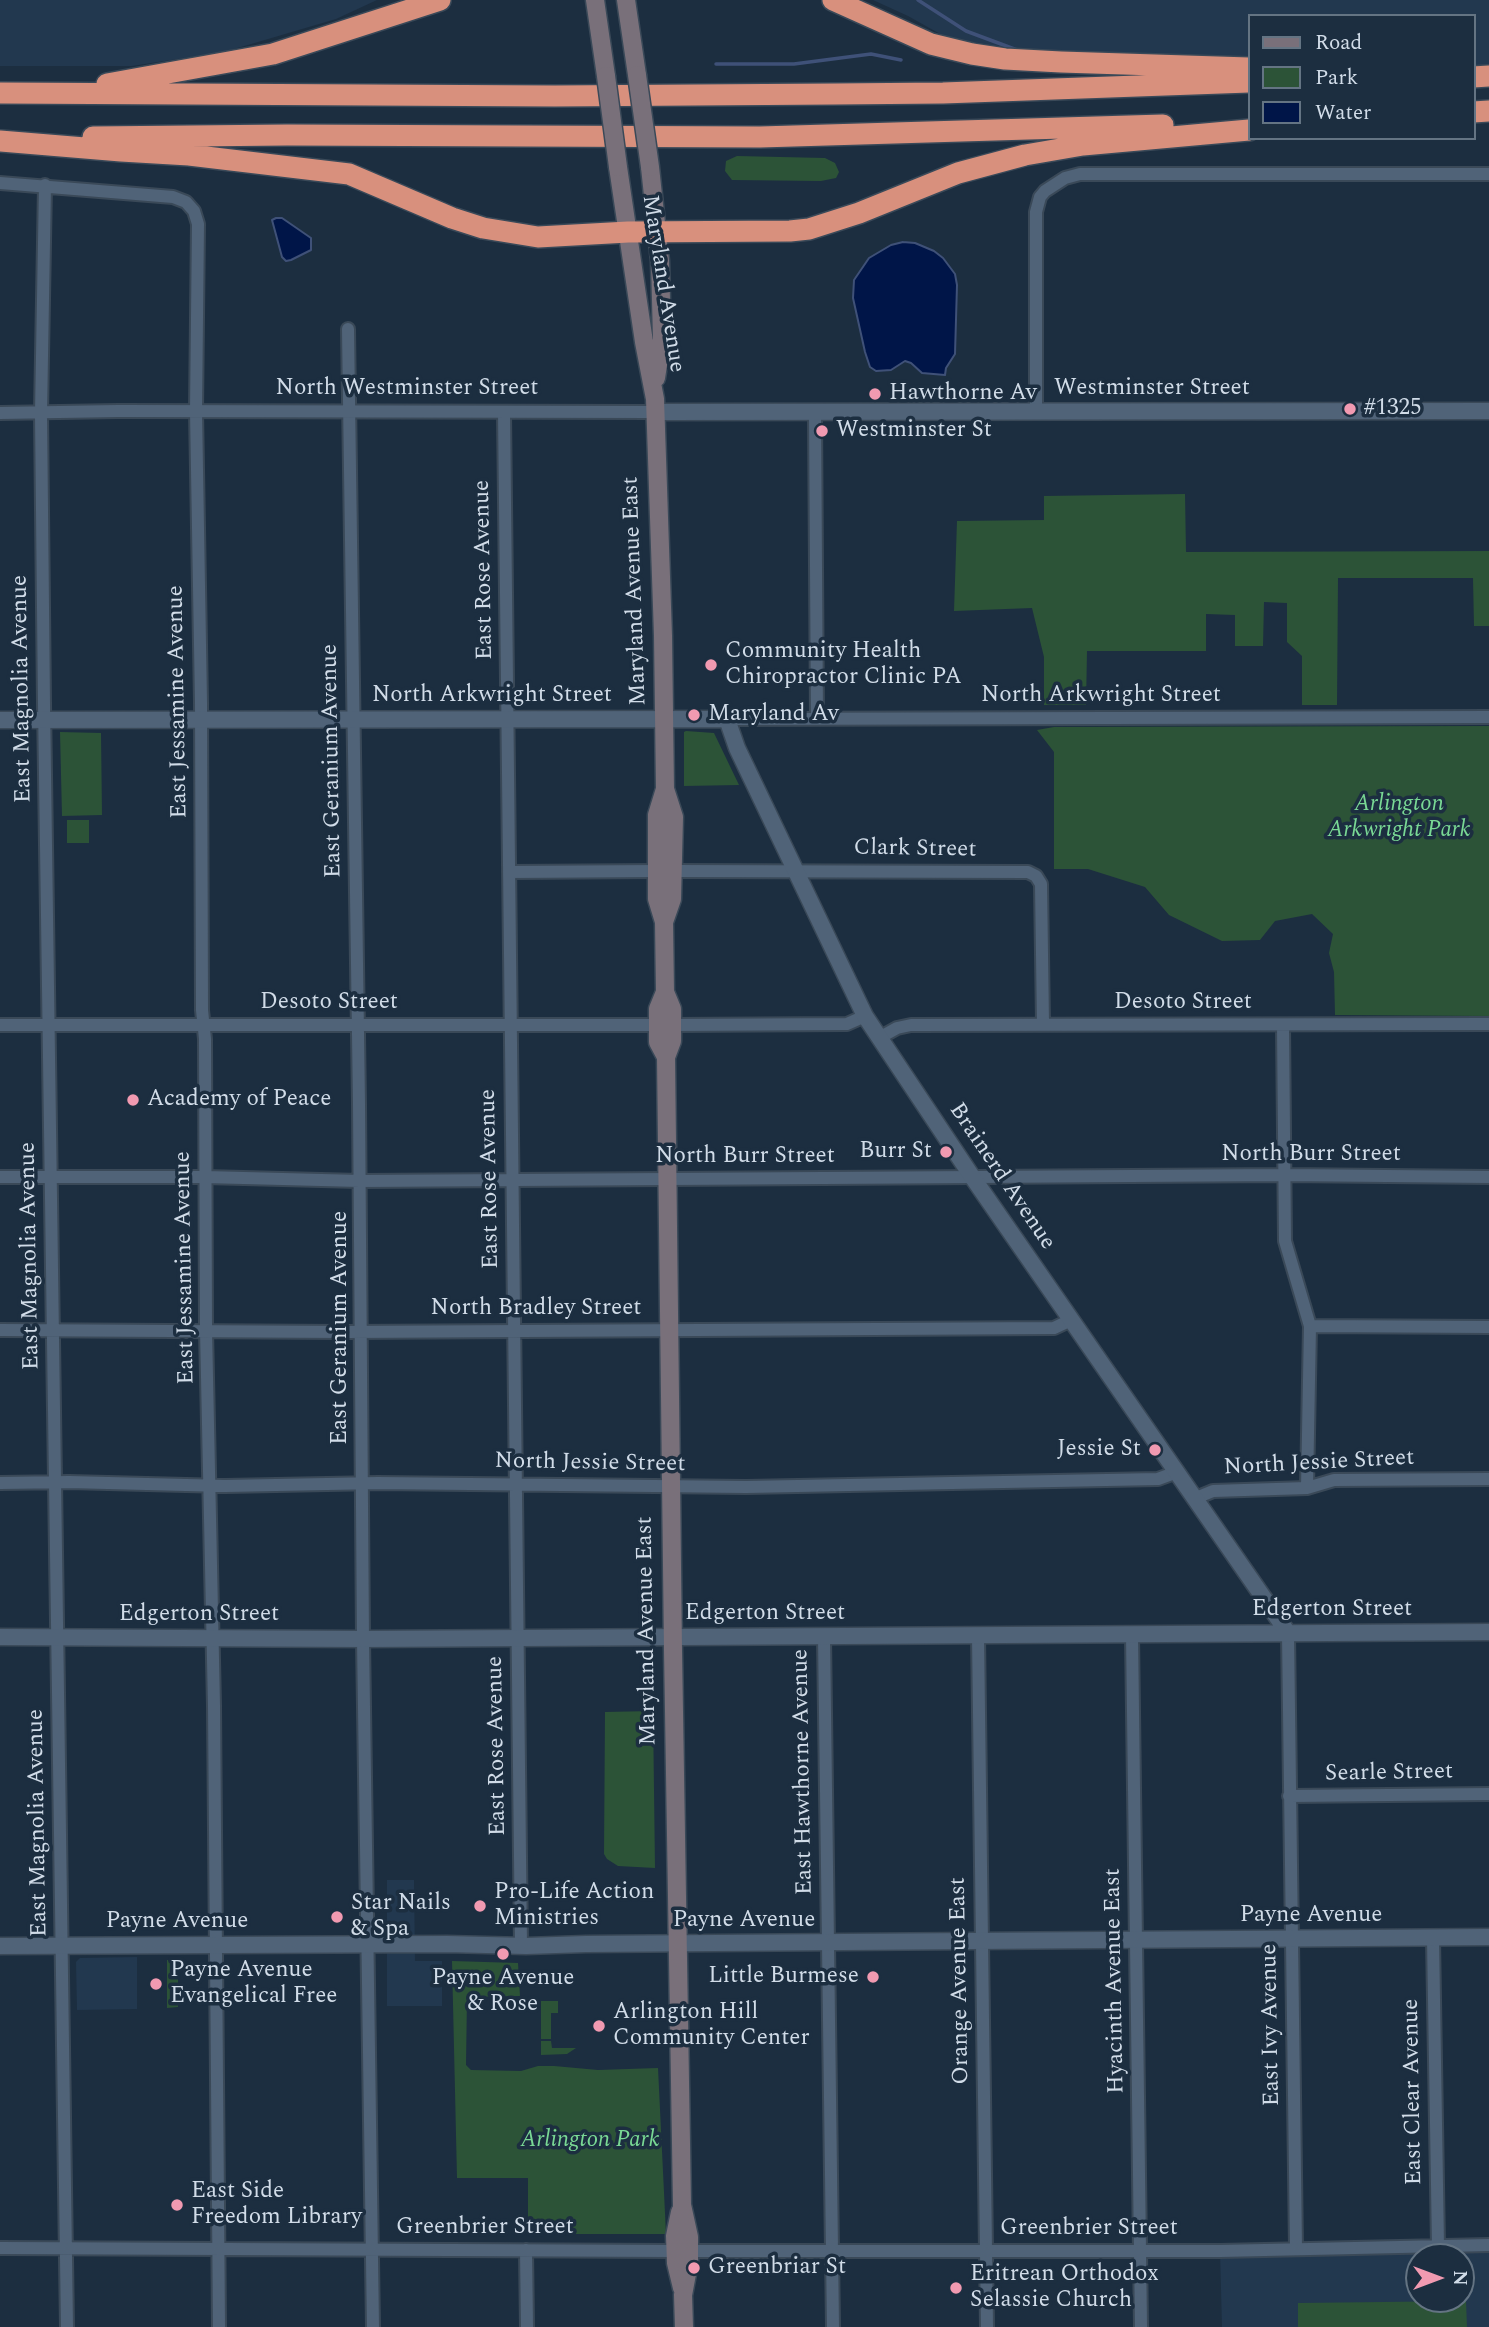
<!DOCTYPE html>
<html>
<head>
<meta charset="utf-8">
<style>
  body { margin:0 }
  #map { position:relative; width:1489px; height:2327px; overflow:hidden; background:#1c2e40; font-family:Spectral,serif }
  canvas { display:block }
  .legend { position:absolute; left:1248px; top:14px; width:228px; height:126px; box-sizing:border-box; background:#1c2e40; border:2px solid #647483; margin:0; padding:9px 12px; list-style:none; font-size:21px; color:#d1dce8 }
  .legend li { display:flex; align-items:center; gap:14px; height:35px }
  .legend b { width:35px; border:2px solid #647483 }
  .north { position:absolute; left:1405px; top:2243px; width:70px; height:70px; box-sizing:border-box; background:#1c2e40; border:2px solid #647483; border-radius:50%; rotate:90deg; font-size:19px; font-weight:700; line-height:28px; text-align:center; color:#d1dce8 }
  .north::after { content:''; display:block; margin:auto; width:24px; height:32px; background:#f19ab1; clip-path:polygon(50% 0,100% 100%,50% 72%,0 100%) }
</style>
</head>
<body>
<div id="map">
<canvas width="1489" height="2327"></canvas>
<ul class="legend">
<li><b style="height:9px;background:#79707a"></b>Road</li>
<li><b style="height:19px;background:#2c5337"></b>Park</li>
<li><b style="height:19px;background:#001548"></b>Water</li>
</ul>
<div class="north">N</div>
</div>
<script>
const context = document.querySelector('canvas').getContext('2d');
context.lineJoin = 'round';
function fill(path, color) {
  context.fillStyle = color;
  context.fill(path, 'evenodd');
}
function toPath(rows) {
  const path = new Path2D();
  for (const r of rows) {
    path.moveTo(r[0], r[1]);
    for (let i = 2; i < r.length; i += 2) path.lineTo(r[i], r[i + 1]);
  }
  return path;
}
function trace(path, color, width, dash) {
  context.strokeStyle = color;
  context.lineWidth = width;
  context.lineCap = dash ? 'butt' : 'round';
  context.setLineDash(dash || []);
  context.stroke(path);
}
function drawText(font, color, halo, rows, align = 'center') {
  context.font = font + ' Spectral,serif';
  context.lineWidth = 7;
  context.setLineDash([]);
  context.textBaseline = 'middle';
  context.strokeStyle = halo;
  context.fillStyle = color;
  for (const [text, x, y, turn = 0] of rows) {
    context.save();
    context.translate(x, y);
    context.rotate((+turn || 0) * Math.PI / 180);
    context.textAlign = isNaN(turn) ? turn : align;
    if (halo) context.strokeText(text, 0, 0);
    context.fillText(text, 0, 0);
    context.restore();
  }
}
const built = toPath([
  [0,0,377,0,336,19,224,52,132,66,0,66],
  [873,0,1489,0,1489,74,1473,74,1473,16,1249,16,1249,80,1156,78,1060,72,976,54,908,16],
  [387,1880,414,1880,415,1961,442,1961,442,2006,387,2006],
  [137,1957,137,2009,77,2010,76,1962,80,1958],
  [1489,2245,1489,2327,1222,2327,1220,2251],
  [1419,2257,1461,2257,1461,2299,1419,2299]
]);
const green = toPath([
  [737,156,825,158,835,163,839,172,836,178,821,181,732,180,725,171,726,161],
  [1185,494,1186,552,1489,551,1489,626,1474,626,1473,578,1338,578,1337,705,1302,705,1302,656,1287,642,1287,603,1264,602,1263,646,1235,646,1235,615,1206,614,1206,651,1087,651,1086,705,1044,705,1044,657,1032,608,954,611,957,521,1044,520,1044,496],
  [1489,726,1489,1016,1335,1015,1334,972,1329,953,1333,934,1312,914,1275,921,1260,940,1222,941,1169,915,1145,887,1088,869,1054,869,1054,752,1037,730,1054,727],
  [686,731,714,733,739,785,684,786,684,732],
  [60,732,101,733,102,815,62,816],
  [67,820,89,820,89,843,67,843],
  [653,1711,655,1868,618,1866,607,1859,604,1854,605,1712],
  [167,1960,178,1960,178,2007,167,2008],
  [452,1961,518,1963,520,1996,467,1997,466,2065,471,2070,521,2071,538,2066,554,2066,598,2070,658,2068,666,2234,528,2234,528,2178,457,2178],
  [541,2001,558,2001,558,2013,551,2013,551,2039,541,2039],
  [541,2041,551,2041,552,2048,576,2048,567,2054,541,2055],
  [1466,2301,1467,2327,1298,2327,1298,2303]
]);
const water = toPath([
  [276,218,282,218,311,238,311,250,291,260,286,261,282,257,272,220,276,218],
  [903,242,915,243,934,251,943,258,955,274,957,285,955,354,946,368,945,375,922,373,911,363,905,361,891,370,876,371,870,367,865,352,853,298,854,280,869,258,891,245,903,242]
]);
const stream = toPath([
  [918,0,966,31,1017,50],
  [716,64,794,64,871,54,901,60]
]);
const minor = toPath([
  [0,183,173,197,186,202,194,211,198,224,196,411,201,703,202,1010,205,1039,206,1330,214,1706,219,2327],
  [45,185,41,413,44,704,67,2327],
  [348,329,359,1104,363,1639,373,2327],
  [504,412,521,1946],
  [1036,412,1036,212,1040,197,1045,191,1065,178,1080,174,1489,174],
  [0,413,118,411,656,412],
  [815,414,817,719],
  [727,719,1489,717],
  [672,871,1028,872,1036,876,1041,884,1043,1024],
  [509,872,657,871],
  [0,1025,658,1025],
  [672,1025,847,1024,865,1016],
  [1283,1025,1285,1241,1310,1326,1307,1488],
  [879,1038,897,1028,911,1025,1489,1024],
  [0,1177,205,1177,360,1181,1285,1175,1489,1177],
  [1310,1326,1489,1327],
  [0,1330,346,1332,1054,1328,1071,1320],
  [0,1483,69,1482,225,1486,378,1483,746,1487,1158,1479,1177,1472],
  [1196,1498,1213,1491,1307,1488,1334,1480,1489,1479],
  [1288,1633,1296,2249],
  [1132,1634,1141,2327],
  [978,1635,987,2327],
  [824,1636,833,2327],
  [1289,1796,1489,1794],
  [1433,1938,1438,2246],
  [0,2248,675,2251],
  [526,2250,527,2327],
  [689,2251,1220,2251,1489,2245]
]);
const tertiary = toPath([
  [656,412,1489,411],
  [0,720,727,719,737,748,865,1016,973,1178,1288,1633],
  [0,1637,363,1639,1489,1632],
  [0,1946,447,1944,526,1946,586,1944,1489,1937]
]);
const secondary = toPath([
  [595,0,606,76],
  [626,0,637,75],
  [618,167,644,342,655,399,663,636,665,789,674,817,672,899,664,922],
  [650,167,660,261,662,339,656,378],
  [665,789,657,815,657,899,664,922,665,992,658,1009,658,1042,666,1057],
  [665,992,672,1009,672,1041,666,1057,673,1650,682,2205,689,2237,689,2263,683,2295,684,2327],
  [680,2212,675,2236,676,2263,682,2288]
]);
const motorway = toPath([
  [833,0,931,44,972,54,1005,59,1061,62,1249,68],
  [1473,77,1489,76],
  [107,84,273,54,440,0],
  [0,93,555,96,835,94,943,93,1249,82],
  [1473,112,1489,111],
  [93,137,287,135,760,137,1163,125],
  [0,141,121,151,189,155,349,174,452,218,483,228,538,237,628,232,790,231,809,229,859,213,958,173,1025,155,1083,145,1249,130]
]);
const secondaryBridge = toPath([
  [637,75,650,167],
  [606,76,618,167]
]);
const markers = [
  [875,394,7,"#f19ab1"],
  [1350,409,7,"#f19ab1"],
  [822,431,7,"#f19ab1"],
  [711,665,7,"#f19ab1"],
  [694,715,7,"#f19ab1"],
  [133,1100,7,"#f19ab1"],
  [946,1152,7,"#f19ab1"],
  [1155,1450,7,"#f19ab1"],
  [480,1906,7,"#f19ab1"],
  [337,1917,7,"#f19ab1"],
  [503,1954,7,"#f19ab1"],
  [873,1977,7,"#f19ab1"],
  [156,1984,7,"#f19ab1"],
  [599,2026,7,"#f19ab1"],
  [177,2205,7,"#f19ab1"],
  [694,2268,7,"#f19ab1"],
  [956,2288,7,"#f19ab1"]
];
const streetNames = [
  ["Maryland Avenue",662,284,81],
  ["North Westminster Street",407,389],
  ["Westminster Street",1152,389],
  ["East Rose Avenue",485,570,-91],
  ["Maryland Avenue East",636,591,-92],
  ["East Magnolia Avenue",23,689,-91],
  ["North Arkwright Street",492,696],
  ["North Arkwright Street",1101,696],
  ["East Jessamine Avenue",179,702,-91],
  ["East Geranium Avenue",333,761,-91],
  ["Clark Street",915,850,1],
  ["Desoto Street",329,1003],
  ["Desoto Street",1183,1003],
  ["North Burr Street",1311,1155],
  ["North Burr Street",745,1157],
  ["Brainerd Avenue",1001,1177,56],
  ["East Rose Avenue",491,1179,-91],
  ["East Magnolia Avenue",31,1256,-91],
  ["East Jessamine Avenue",186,1268,-91],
  ["North Bradley Street",536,1309],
  ["East Geranium Avenue",341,1328,-90],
  ["North Jessie Street",590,1464,1],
  ["North Jessie Street",1319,1464,-3],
  ["Edgerton Street",1332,1610],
  ["Edgerton Street",765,1614],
  ["Edgerton Street",199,1615],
  ["Maryland Avenue East",648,1631,-91],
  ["East Rose Avenue",498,1746,-91],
  ["East Hawthorne Avenue",804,1772,-91],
  ["Searle Street",1389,1774,-1],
  ["East Magnolia Avenue",39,1823,-91],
  ["Payne Avenue",1311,1916],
  ["Payne Avenue",744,1921],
  ["Payne Avenue",177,1922],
  ["Orange Avenue East",961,1981,-91],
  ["Hyacinth Avenue East",1116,1981,-91],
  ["East Ivy Avenue",1272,2025,-91],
  ["East Clear Avenue",1414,2092,-91],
  ["Greenbrier Street",485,2228],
  ["Greenbrier Street",1089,2229]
];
const poiNames = [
  ["Hawthorne Av",889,394],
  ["#1325",1364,409],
  ["Westminster St",836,431],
  ["Community Health",725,652],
  ["Chiropractor Clinic PA",725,678],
  ["Maryland Av",708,715],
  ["Academy of Peace",147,1100],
  ["Burr St",932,1152,"right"],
  ["Jessie St",1141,1450,"right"],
  ["Pro-Life Action",494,1893],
  ["Ministries",494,1919],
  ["Star Nails",351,1904],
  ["& Spa",351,1930],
  ["Payne Avenue",170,1971],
  ["Evangelical Free",170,1997],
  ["Little Burmese",859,1977,"right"],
  ["Payne Avenue",503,1979,"center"],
  ["& Rose",503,2005,"center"],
  ["Arlington Hill",613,2013],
  ["Community Center",613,2039],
  ["East Side",191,2192],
  ["Freedom Library",191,2218],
  ["Greenbriar St",708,2268],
  ["Eritrean Orthodox",970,2275],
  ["Selassie Church",970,2301]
];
const parkNames = [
  ["Arlington",1399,805],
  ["Arkwright Park",1399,831],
  ["Arlington Park",590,2141]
];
fill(built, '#22384f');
fill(green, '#2c5337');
fill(water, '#001548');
trace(water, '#3f5178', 2);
trace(stream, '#3f5178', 3.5);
trace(minor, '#3a4958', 16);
trace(tertiary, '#3a4958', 19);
trace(secondary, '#3a4958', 21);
trace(motorway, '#3a4958', 24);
trace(minor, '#506378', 12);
trace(tertiary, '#506378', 16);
trace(secondary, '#79707a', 18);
trace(motorway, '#d8907d', 21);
trace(secondaryBridge, '#3a4958', 21, []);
trace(secondaryBridge, '#79707a', 18);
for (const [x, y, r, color] of markers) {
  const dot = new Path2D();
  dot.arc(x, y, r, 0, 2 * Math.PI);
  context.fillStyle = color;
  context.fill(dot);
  trace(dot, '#1c2e40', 2.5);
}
drawText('23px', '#d1dce8', '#1c2e40', streetNames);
drawText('23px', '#d1dce8', '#1c2e40', poiNames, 'left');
drawText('italic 23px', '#79d894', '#1c2e40', parkNames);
</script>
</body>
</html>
